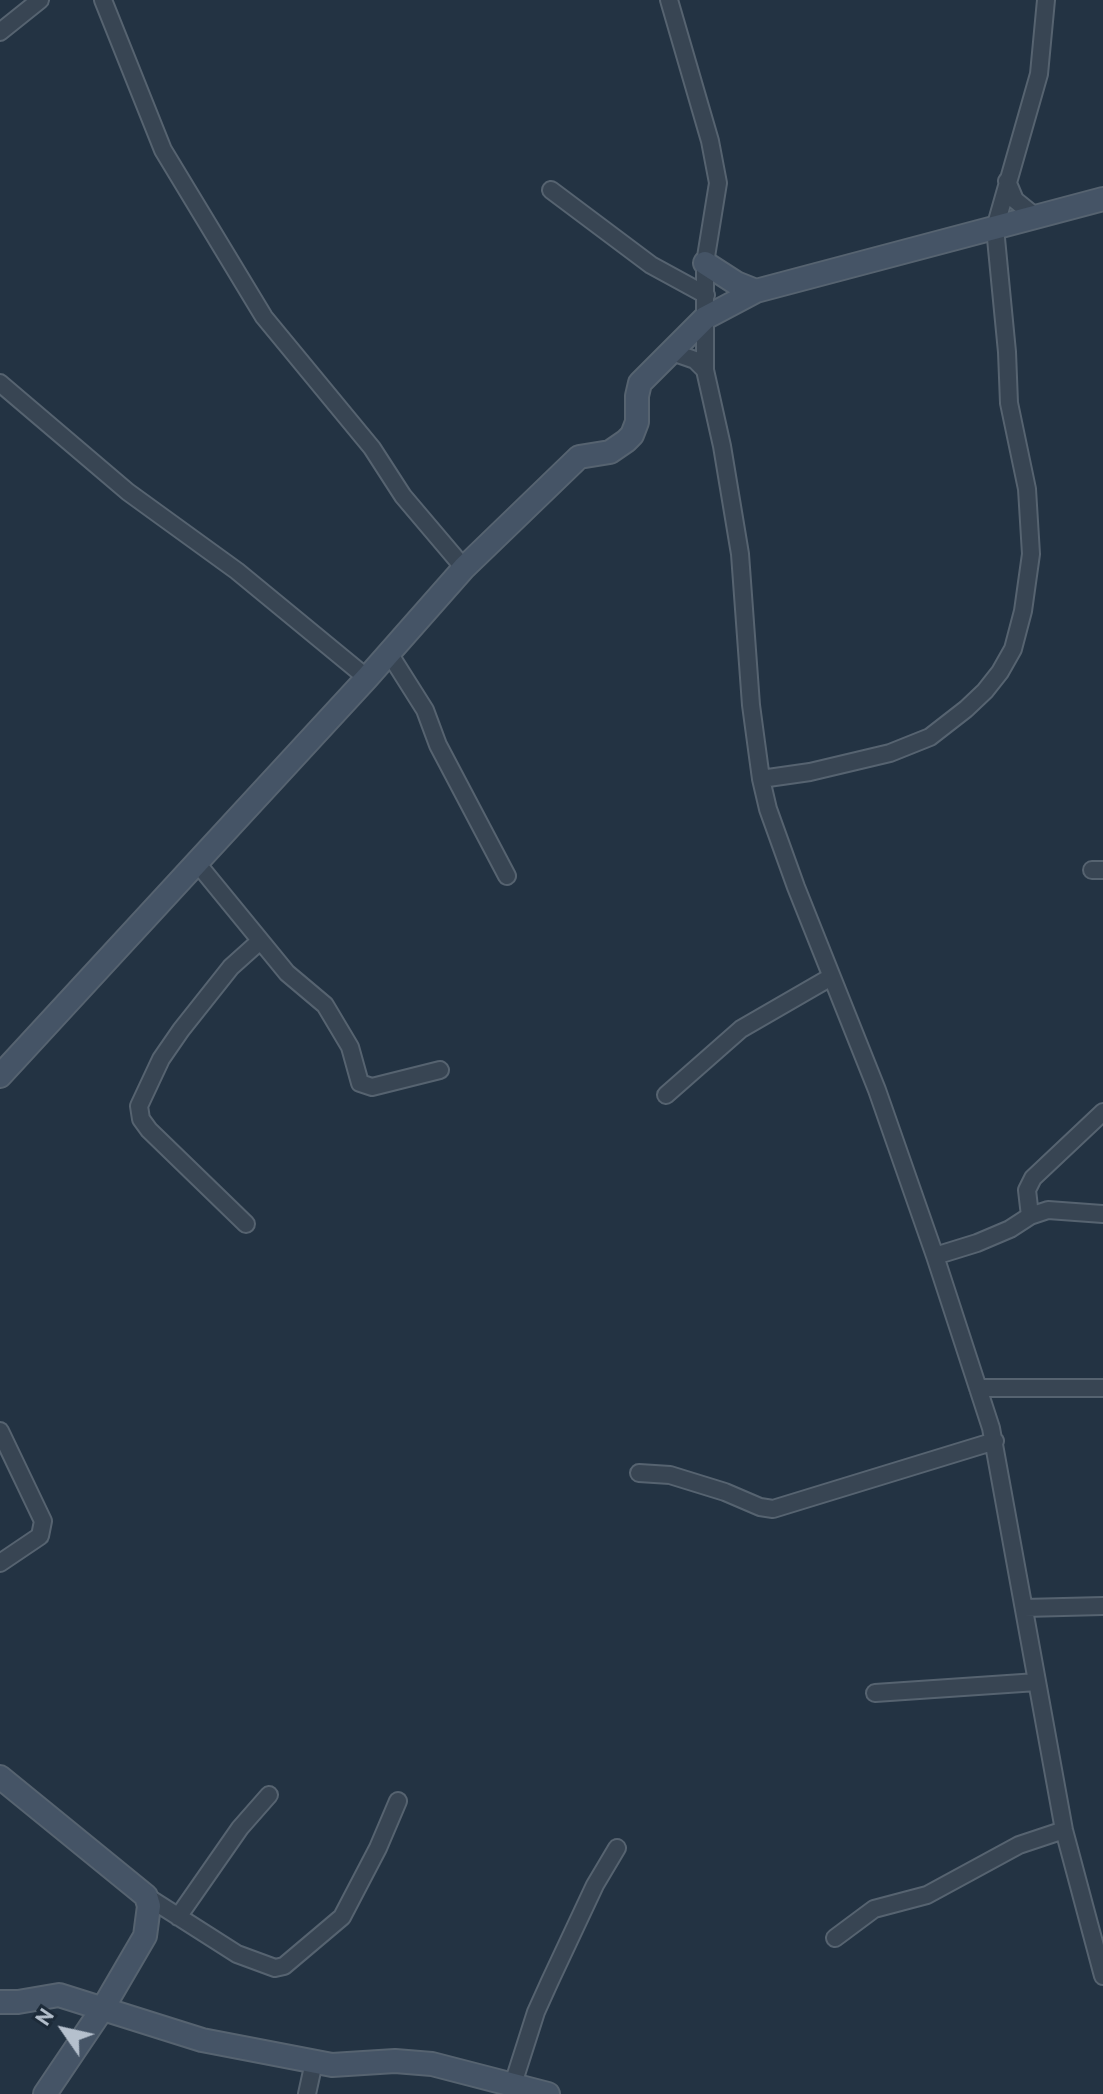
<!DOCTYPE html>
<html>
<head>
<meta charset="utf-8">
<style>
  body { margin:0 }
  #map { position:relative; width:1103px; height:2094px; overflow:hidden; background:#233343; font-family:"PT Sans",sans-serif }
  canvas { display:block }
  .north { position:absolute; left:24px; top:1990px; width:80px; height:80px; -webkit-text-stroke:6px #1c2a38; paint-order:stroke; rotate:304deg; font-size:22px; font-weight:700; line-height:32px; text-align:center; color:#b5c0cd }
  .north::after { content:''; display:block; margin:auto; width:28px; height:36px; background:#b5c0cd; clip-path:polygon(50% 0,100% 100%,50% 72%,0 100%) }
</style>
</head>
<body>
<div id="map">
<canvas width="1103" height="2094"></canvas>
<div class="north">N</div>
</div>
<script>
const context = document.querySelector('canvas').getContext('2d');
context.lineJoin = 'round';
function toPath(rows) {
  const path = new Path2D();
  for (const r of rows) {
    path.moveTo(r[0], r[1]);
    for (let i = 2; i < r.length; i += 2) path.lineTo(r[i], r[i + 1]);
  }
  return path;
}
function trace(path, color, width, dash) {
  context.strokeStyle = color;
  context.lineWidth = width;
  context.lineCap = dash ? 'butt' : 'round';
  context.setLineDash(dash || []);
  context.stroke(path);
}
const street = toPath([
  [103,0,163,150,264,317,372,448,403,496,464,568],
  [669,0,710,141,718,183,705,263,705,370,722,446,740,554,751,705,761,779,768,809,796,887,877,1090,935,1256,991,1428,1064,1830,1103,1976],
  [0,32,40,0],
  [1007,181,1015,200,1036,217],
  [551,190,651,265,706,295],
  [672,352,695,360,705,370],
  [0,383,128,492,237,571,367,678],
  [389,653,425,710,438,745,507,876],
  [761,779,810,772,890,753,930,737,966,709,985,691,1000,672,1013,649,1023,611,1031,554,1027,489,1009,403,1007,352,995,228,1039,74,1046,0],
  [197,863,287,973,325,1005,350,1047,360,1083,372,1087,440,1070],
  [1092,870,1103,870],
  [666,1095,741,1029,831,977],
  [1030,1216,1027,1190,1033,1178,1103,1112],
  [246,1224,149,1130,141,1119,139,1106,161,1059,181,1030,231,967,260,941],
  [935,1256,977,1243,1010,1229,1030,1216,1048,1210,1103,1214],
  [978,1388,1103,1388],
  [0,1431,43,1521,40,1536,0,1563],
  [639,1473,670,1475,725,1492,760,1507,773,1509,995,1441],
  [1024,1608,1103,1606],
  [875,1693,1037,1682],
  [146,1896,237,1954,275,1968,284,1966,342,1917,378,1848,398,1801],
  [178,1917,240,1828,269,1795],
  [835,1938,874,1909,927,1895,1019,1845,1064,1830],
  [513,2084,536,2012,550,1981,595,1885,617,1848],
  [307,2094,314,2062]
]);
const secondary = toPath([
  [705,263,736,283,756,291],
  [0,1076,367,678,464,568,579,457,610,452,626,441,632,435,637,422,637,396,640,383,705,318,756,291,1103,199],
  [0,1777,146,1896,149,1906,145,1936,103,2008,45,2094],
  [0,2002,18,2002,59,1995,202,2040,332,2065,395,2061,432,2064,548,2094]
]);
trace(street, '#566370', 20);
trace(secondary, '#566370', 26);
trace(street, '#384553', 16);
trace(secondary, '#455466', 22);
</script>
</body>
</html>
